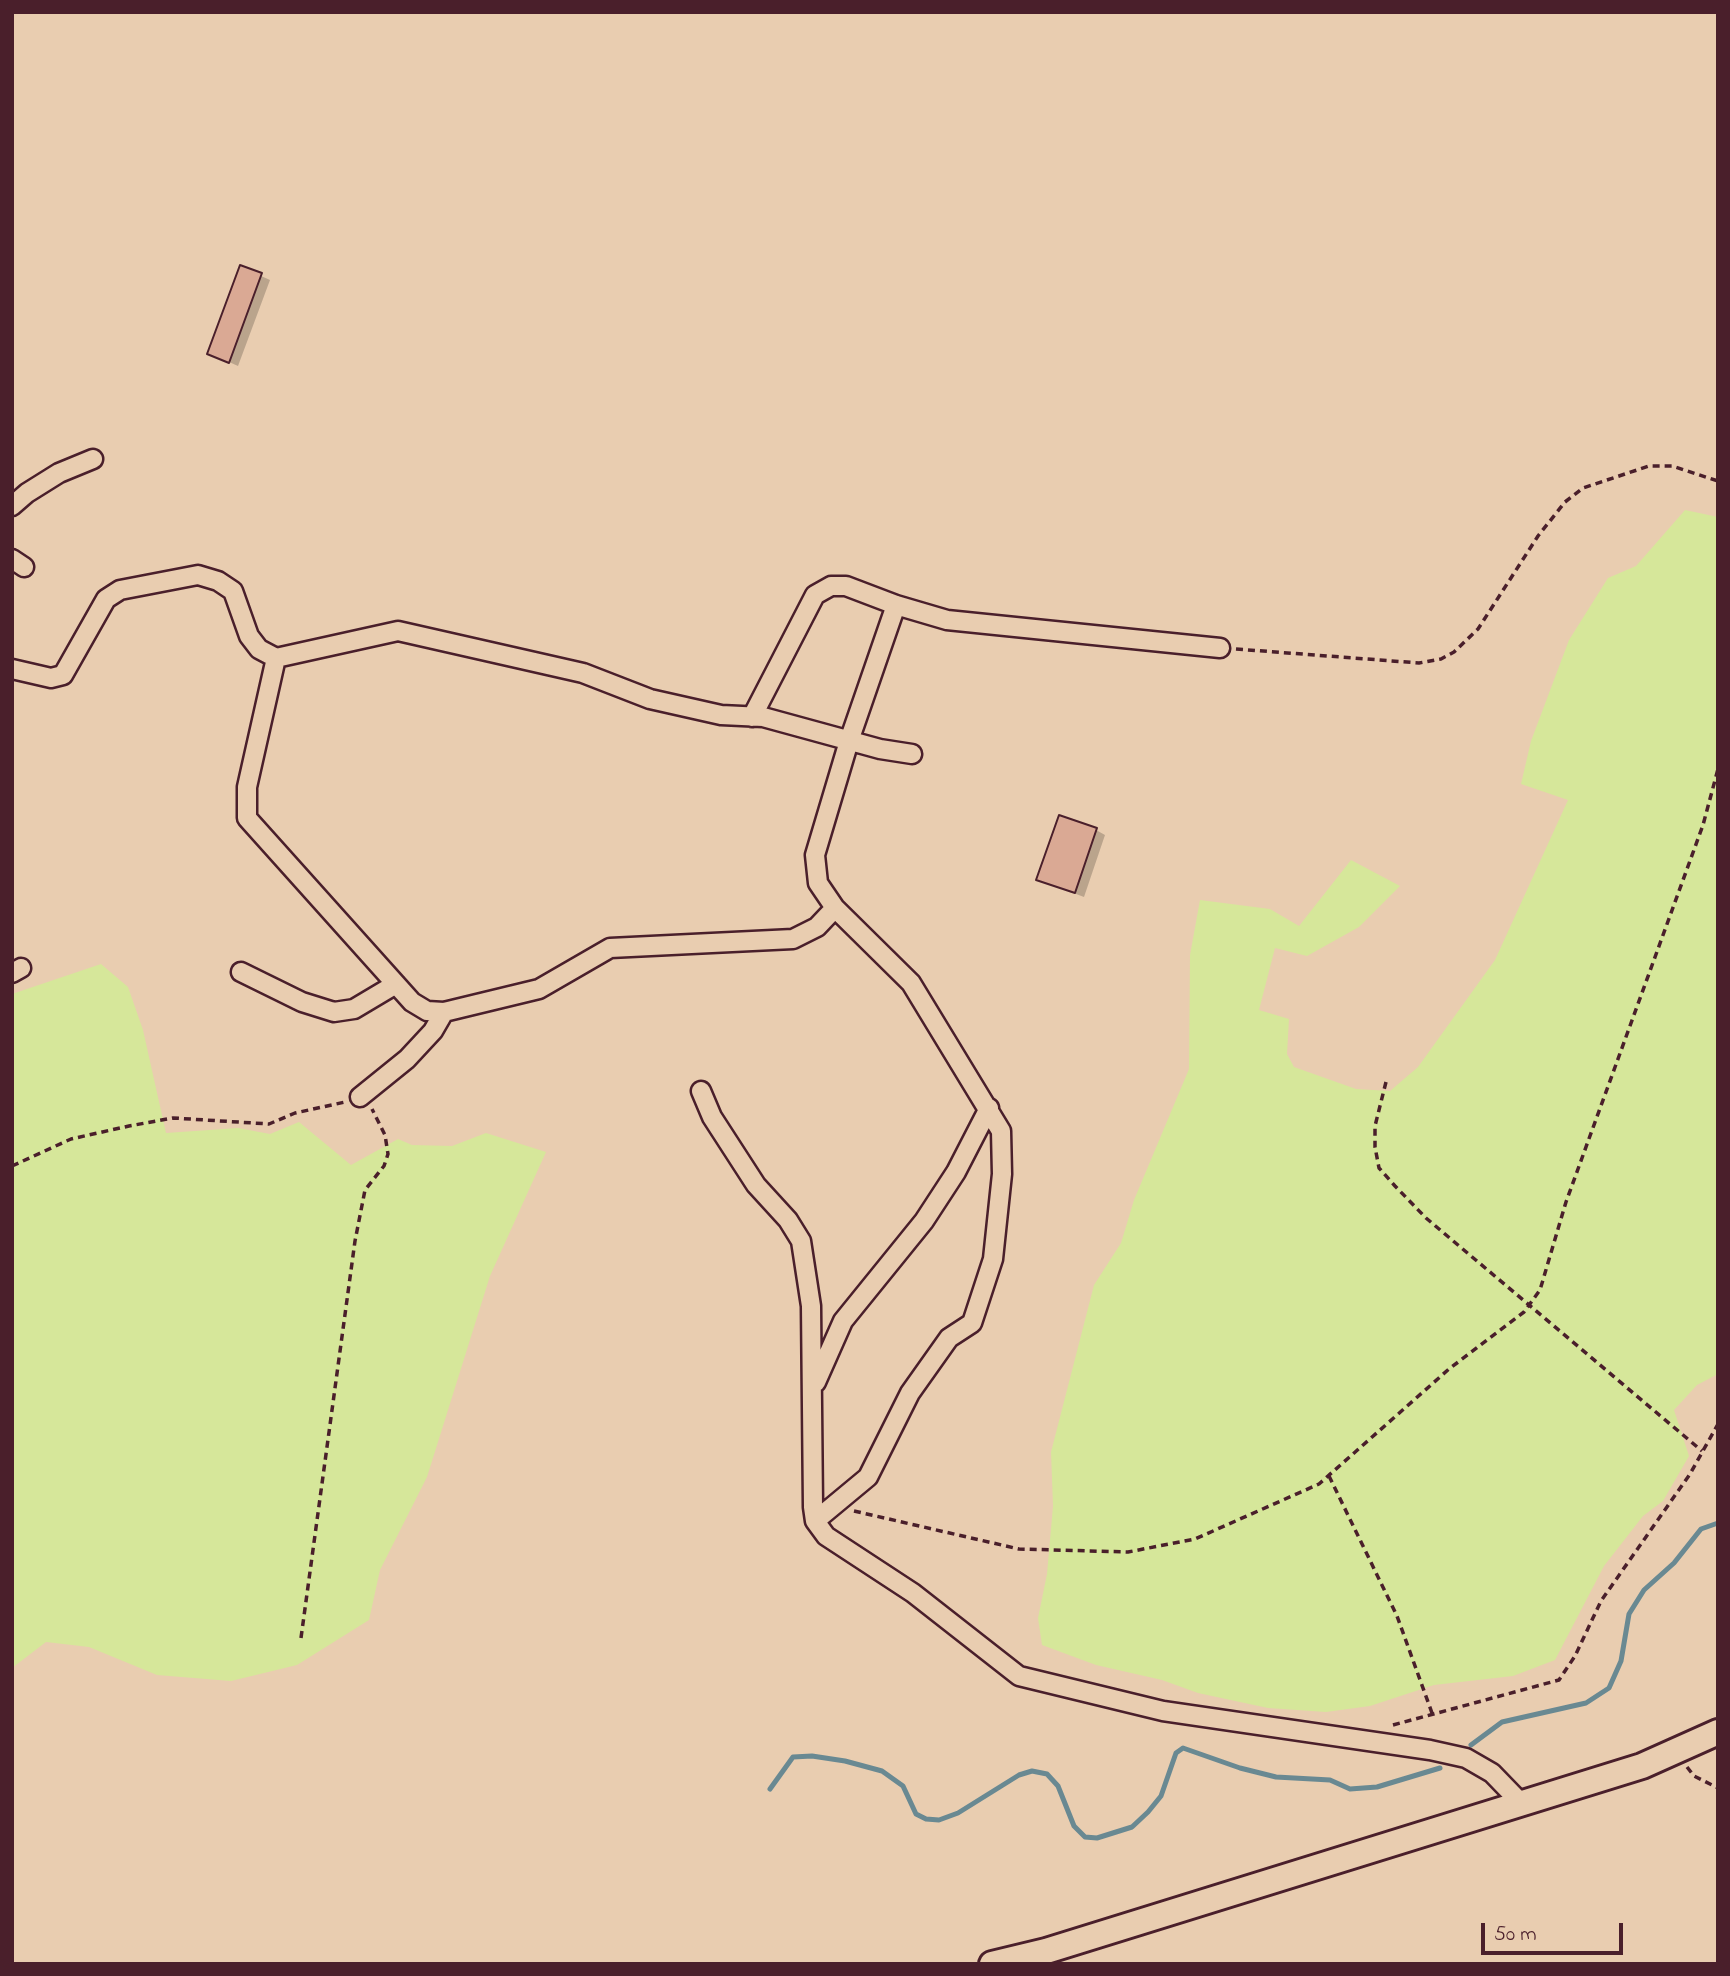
<!DOCTYPE html>
<html>
<head>
<meta charset="utf-8">
<style>
  body { margin:0 }
  #map { position:relative; width:1730px; height:1976px; overflow:hidden; background:#e9cdb0; font-family:"Indie Flower",sans-serif }
  canvas { display:block }
  .frame { position:absolute; inset:0; border:14px solid #4a1f2b; pointer-events:none }
  .scale { position:absolute; left:1481px; top:1923px; width:142px; height:32px; box-sizing:border-box; border:4px solid #4a1f2b; border-top:0; padding-left:9px; font-size:21px; line-height:24px; white-space:nowrap; color:#4a1f2b; -webkit-text-stroke:5px #e9cdb0; paint-order:stroke }
</style>
</head>
<body>
<div id="map">
<canvas width="1730" height="1976"></canvas>
<div class="frame"></div>
<div class="scale">50 m</div>
</div>
<script>
const context = document.querySelector('canvas').getContext('2d');
context.lineJoin = 'round';
function fill(path, color) {
  context.fillStyle = color;
  context.fill(path, 'evenodd');
}
function toPath(rows) {
  const path = new Path2D();
  for (const r of rows) {
    path.moveTo(r[0], r[1]);
    for (let i = 2; i < r.length; i += 2) path.lineTo(r[i], r[i + 1]);
  }
  return path;
}
function trace(path, color, width, dash) {
  context.strokeStyle = color;
  context.lineWidth = width;
  context.lineCap = dash ? 'butt' : 'round';
  context.setLineDash(dash || []);
  context.stroke(path);
}
const green = toPath([
  [1685,510,1718,517,1718,1374,1697,1385,1674,1410,1689,1456,1663,1501,1643,1516,1604,1566,1555,1660,1513,1676,1434,1685,1370,1706,1326,1712,1268,1708,1198,1693,1162,1680,1096,1665,1042,1645,1038,1618,1047,1574,1053,1506,1051,1452,1094,1285,1121,1243,1134,1200,1189,1069,1190,955,1200,900,1270,909,1299,926,1351,860,1400,886,1359,927,1307,956,1275,948,1259,1010,1289,1019,1287,1054,1294,1067,1356,1089,1390,1091,1418,1067,1495,960,1568,800,1521,784,1531,741,1569,640,1608,578,1636,566],
  [101,964,128,987,143,1030,166,1133,238,1128,270,1134,299,1122,351,1165,398,1139,412,1145,452,1146,486,1133,546,1152,490,1276,427,1477,380,1570,369,1620,297,1665,231,1681,157,1675,89,1647,46,1642,12,1668,12,994]
]);
const shadow = toPath([
  [241,267,270,280,238,366,209,353],
  [1096,830,1105,835,1084,897,1039,880]
]);
const stream = toPath([
  [1471,1745,1502,1722,1586,1703,1609,1688,1621,1661,1629,1614,1644,1590,1674,1563,1701,1529,1718,1523],
  [770,1789,793,1757,812,1756,845,1761,882,1771,903,1786,916,1814,926,1819,939,1820,958,1813,1019,1775,1032,1771,1047,1774,1058,1786,1074,1826,1085,1837,1097,1838,1132,1827,1148,1812,1161,1796,1176,1753,1183,1748,1240,1768,1276,1777,1330,1780,1350,1789,1377,1787,1440,1768]
]);
const building = toPath([
  [240,265,262,273,229,363,207,354,240,265],
  [1059,815,1097,828,1075,893,1036,880,1059,815]
]);
const path = toPath([
  [1236,649,1419,663,1441,659,1454,652,1478,629,1538,536,1565,502,1583,488,1649,466,1672,466,1718,481],
  [1386,1082,1375,1126,1375,1147,1379,1168,1395,1186,1426,1218,1702,1451],
  [12,1166,71,1139,129,1126,173,1118,269,1124,295,1113,345,1102],
  [1329,1476,1397,1616,1432,1713],
  [854,1511,1019,1549,1128,1552,1195,1539,1319,1484,1449,1369,1524,1312,1540,1290,1566,1202,1703,825,1718,769],
  [301,1638,355,1241,365,1190,384,1166,388,1154,385,1135,372,1109],
  [1393,1725,1559,1680,1575,1656,1601,1601,1690,1474,1718,1424],
  [1687,1767,1694,1776,1718,1788]
]);
const street = toPath([
  [12,506,27,493,59,473,93,459],
  [12,559,24,567],
  [276,658,247,787,247,818,412,1002,427,1011,444,1012,539,989,610,948,793,939,817,927,835,908],
  [12,669,51,678,63,675,106,599,120,590,198,575,218,581,233,591,249,636,259,649,276,658,398,631,583,673,650,699,721,715,763,717,880,749,912,754],
  [752,717,815,595,831,586,846,586,896,605,947,620,1220,648],
  [241,972,302,1002,334,1012,354,1009,396,984],
  [12,973,21,968],
  [701,1091,712,1117,756,1185,788,1220,801,1241,811,1306,813,1507,815,1521,826,1536,913,1593,1019,1676,1163,1711,1430,1750,1466,1758,1492,1773,1522,1804],
  [360,1097,407,1059,433,1031,444,1012],
  [816,1382,843,1321,924,1221,956,1172,989,1108],
  [815,1521,868,1477,910,1393,949,1338,972,1323,993,1259,1002,1174,1001,1131,911,983,835,908,818,883,815,855,849,741,896,605]
]);
const secondary = toPath([
  [992,1964,1046,1951,1642,1766,1718,1732]
]);
fill(green, '#d6e79a');
fill(shadow, '#0003');
trace(stream, '#698992', 5);
fill(building, '#daa994');
trace(building, '#4a1f2b', 2);
trace(street, '#4a1f2b', 23);
trace(secondary, '#4a1f2b', 30);
trace(path, '#4a1f2b', 3.5, [7, 5]);
trace(street, '#e9cdb0', 18);
trace(secondary, '#e9cdb0', 24);
</script>
</body>
</html>
